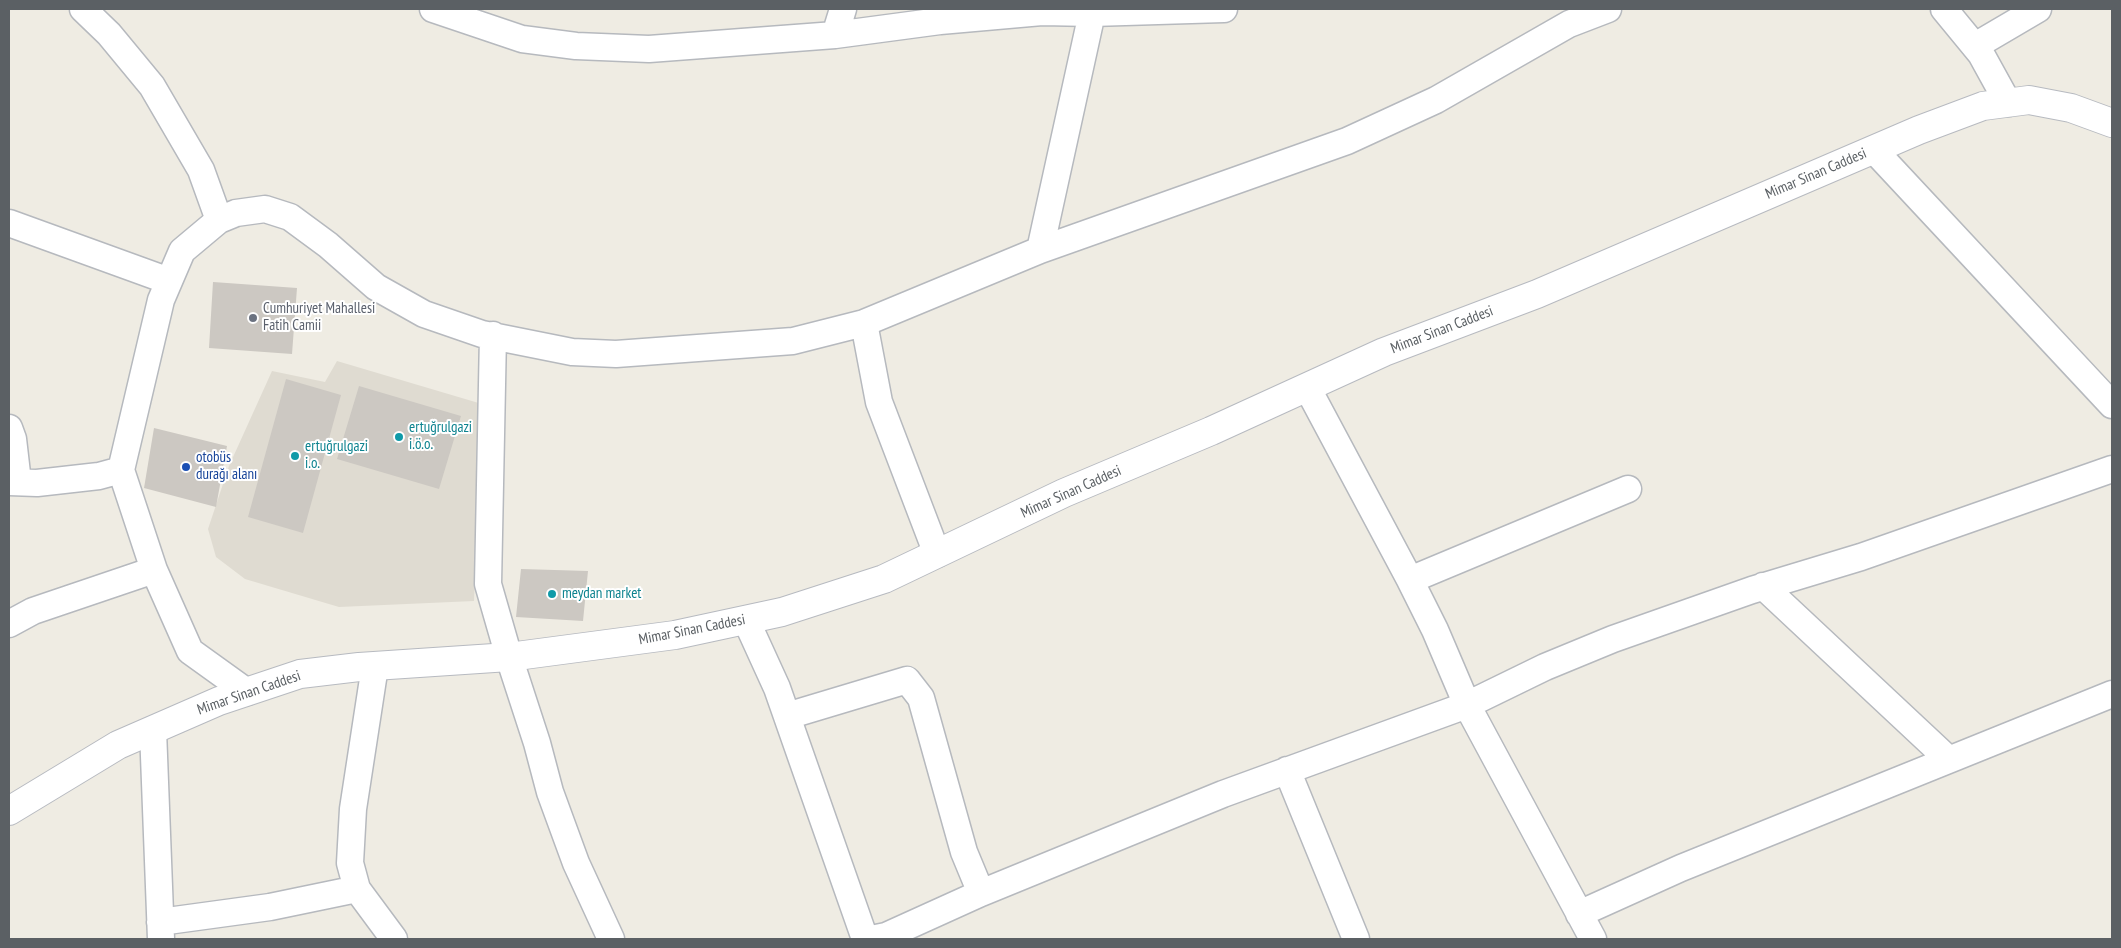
<!DOCTYPE html>
<html>
<head>
<meta charset="utf-8">
<style>
  body { margin:0 }
  #map { position:relative; width:2121px; height:948px; overflow:hidden; background:#efece3; font-family:"PT Sans Narrow",sans-serif }
  canvas { display:block }
  .frame { position:absolute; inset:0; border:10px solid #5b6064; pointer-events:none }
</style>
</head>
<body>
<div id="map">
<canvas width="2121" height="948"></canvas>
<div class="frame"></div>
</div>
<script>
const context = document.querySelector('canvas').getContext('2d');
context.lineJoin = 'round';
function fill(path, color) {
  context.fillStyle = color;
  context.fill(path, 'evenodd');
}
function toPath(rows) {
  const path = new Path2D();
  for (const r of rows) {
    path.moveTo(r[0], r[1]);
    for (let i = 2; i < r.length; i += 2) path.lineTo(r[i], r[i + 1]);
  }
  return path;
}
function trace(path, color, width, dash) {
  context.strokeStyle = color;
  context.lineWidth = width;
  context.lineCap = dash ? 'butt' : 'round';
  context.setLineDash(dash || []);
  context.stroke(path);
}
function drawText(font, color, halo, rows, align = 'center') {
  context.font = font + ' "PT Sans Narrow",sans-serif';
  context.lineWidth = 4;
  context.setLineDash([]);
  context.textBaseline = 'middle';
  context.strokeStyle = halo;
  context.fillStyle = color;
  for (const [text, x, y, turn = 0] of rows) {
    context.save();
    context.translate(x, y);
    context.rotate((+turn || 0) * Math.PI / 180);
    context.textAlign = isNaN(turn) ? turn : align;
    if (halo) context.strokeText(text, 0, 0);
    context.fillText(text, 0, 0);
    context.restore();
  }
}
const education = toPath([
  [337,361,482,404,474,601,339,607,245,579,216,557,208,529,229,466,272,371,325,382]
]);
const building = toPath([
  [213,282,297,288,292,354,209,348],
  [286,379,341,395,303,533,248,517],
  [359,386,461,416,439,489,337,459],
  [154,428,227,446,216,507,144,488],
  [521,569,588,571,583,621,516,617]
]);
const street = toPath([
  [83,9,109,34,152,86,201,170,219,220],
  [433,9,522,39,576,46,649,49,835,35,940,21,1042,12,1092,13,1224,9],
  [1944,9,1981,54,2008,103],
  [835,35,843,9],
  [1975,46,2038,9],
  [1874,150,2112,405],
  [9,223,169,281],
  [1040,250,1092,13],
  [864,323,879,402,937,554],
  [493,335,488,584,509,657,537,743,550,792,576,863,611,939],
  [1307,387,1410,580,1435,630,1467,705,1593,939],
  [9,428,13,439,18,482],
  [9,482,37,483,99,476,121,470],
  [1410,580,1628,489],
  [1763,586,1948,759],
  [746,620,777,688,865,939],
  [9,624,33,611,154,570],
  [375,666,353,809,350,863,357,889,394,939],
  [247,692,190,651,154,570,121,470,161,300,182,251,219,220,236,213,265,209,290,217,328,245,376,287,424,314,482,334,572,352,616,354,793,341,864,323,1040,250,1347,141,1436,100,1569,24,1608,9],
  [787,716,907,680,921,698,964,852,981,893],
  [153,730,161,939],
  [1287,770,1356,939],
  [1579,914,1681,868,2112,694],
  [160,922,270,907,357,889],
  [871,939,886,936,981,893,1223,794,1467,705,1545,667,1613,639,1752,590,1861,557,2112,469]
]);
const secondary = toPath([
  [9,811,118,745,219,701,300,674,359,667,509,657,675,635,782,612,884,579,1064,493,1211,431,1384,352,1537,294,1919,130,1983,106,2029,100,2071,108,2112,123]
]);
const markers = [
  [253,318,5,"#6b7280"],
  [399,437,5,"#0f9aa8"],
  [295,456,5,"#0f9aa8"],
  [186,467,5,"#1a4fb4"],
  [552,594,5,"#0f9aa8"]
];
const streetNames = [
  ["Mimar Sinan Caddesi",1816,174,-23],
  ["Mimar Sinan Caddesi",1442,330,-21],
  ["Mimar Sinan Caddesi",1071,492,-24],
  ["Mimar Sinan Caddesi",692,630,-11],
  ["Mimar Sinan Caddesi",249,693,-19]
];
const worshipNames = [
  ["Cumhuriyet Mahallesi",263,309],
  ["Fatih Camii",263,326]
];
const cultureNames = [
  ["ertuğrulgazi",409,428],
  ["i.ö.o.",409,445],
  ["ertuğrulgazi",305,447],
  ["i.o.",305,464],
  ["meydan market",562,594]
];
const transitNames = [
  ["otobüs",196,458],
  ["durağı alanı",196,475]
];
fill(education, '#dfdbd1');
fill(building, '#ccc8c2');
trace(street, '#b6b9be', 29);
trace(secondary, '#b7bac0', 30);
trace(street, '#fff', 26);
trace(secondary, '#fff', 28);
for (const [x, y, r, color] of markers) {
  const dot = new Path2D();
  dot.arc(x, y, r, 0, 2 * Math.PI);
  context.fillStyle = color;
  context.fill(dot);
  trace(dot, '#fff', 2);
}
drawText('15px', '#5b6064', '#fff', streetNames);
drawText('15px', '#5b616d', '#fff', worshipNames, 'left');
drawText('15px', '#0d838f', '#fff', cultureNames, 'left');
drawText('15px', '#164399', '#fff', transitNames, 'left');
</script>
</body>
</html>
